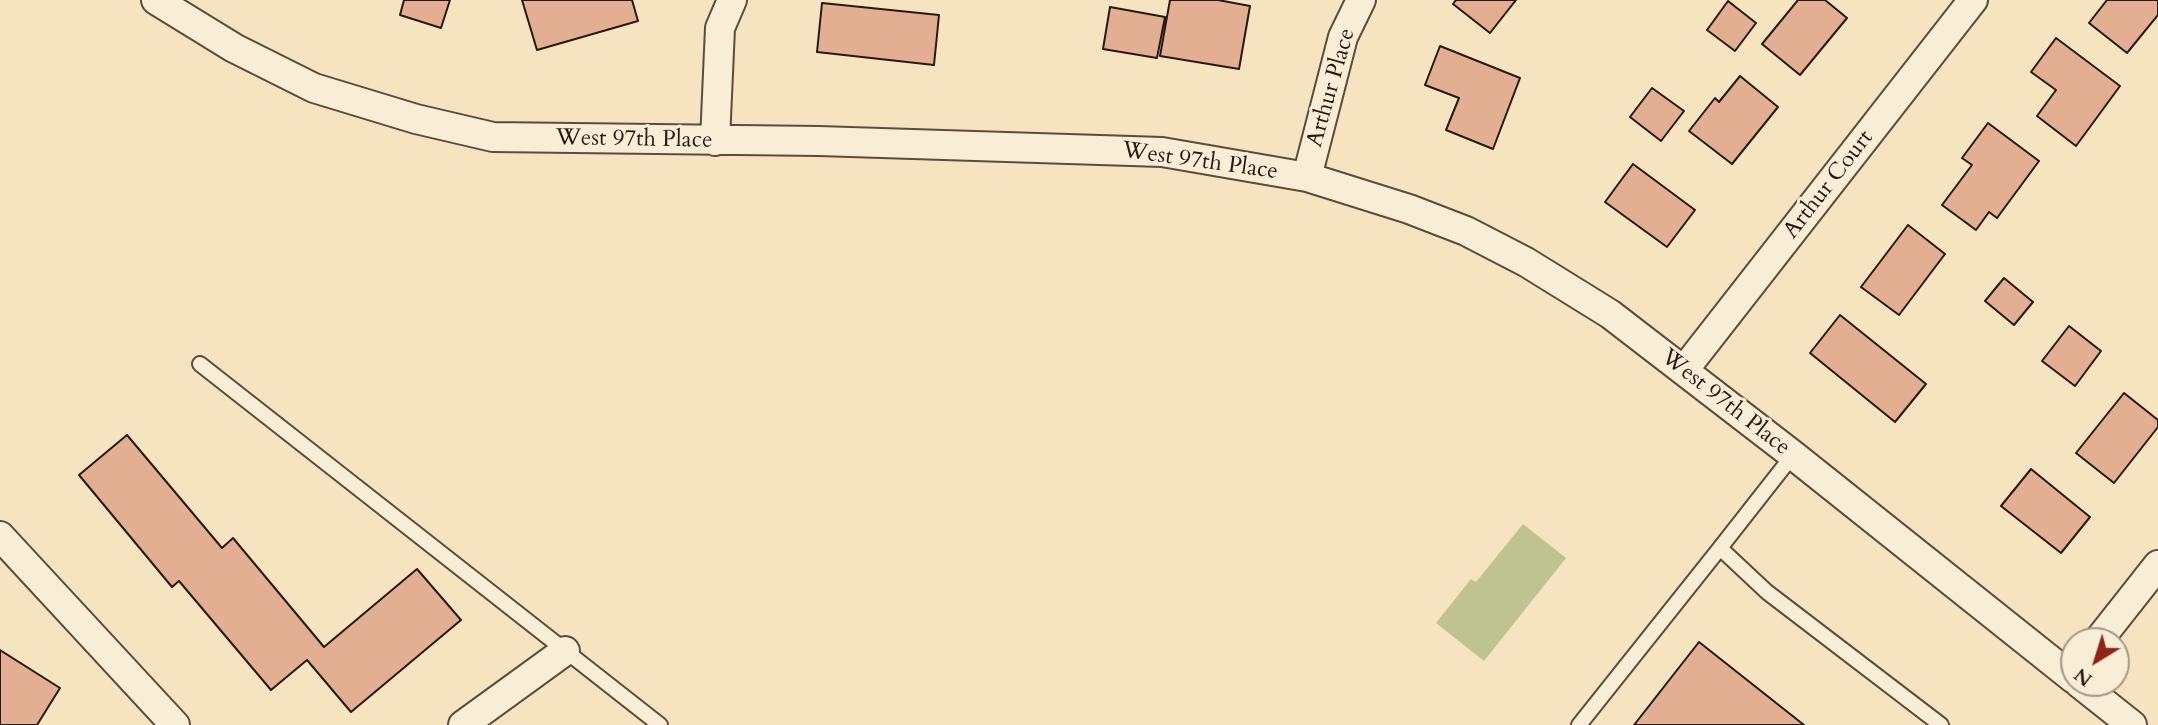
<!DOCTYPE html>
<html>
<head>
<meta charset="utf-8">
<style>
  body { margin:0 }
  #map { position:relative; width:2158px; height:725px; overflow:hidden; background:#f6e3c0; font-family:Cardo,serif }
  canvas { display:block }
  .north { position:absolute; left:2060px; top:627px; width:70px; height:70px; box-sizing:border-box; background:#f9edd6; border:2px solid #a59888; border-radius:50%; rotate:218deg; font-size:19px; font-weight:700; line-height:28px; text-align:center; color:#271913 }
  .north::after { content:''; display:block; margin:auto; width:24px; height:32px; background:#8f2418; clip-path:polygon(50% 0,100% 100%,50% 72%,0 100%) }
</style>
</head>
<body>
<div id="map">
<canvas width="2158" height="725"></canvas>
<div class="north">N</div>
</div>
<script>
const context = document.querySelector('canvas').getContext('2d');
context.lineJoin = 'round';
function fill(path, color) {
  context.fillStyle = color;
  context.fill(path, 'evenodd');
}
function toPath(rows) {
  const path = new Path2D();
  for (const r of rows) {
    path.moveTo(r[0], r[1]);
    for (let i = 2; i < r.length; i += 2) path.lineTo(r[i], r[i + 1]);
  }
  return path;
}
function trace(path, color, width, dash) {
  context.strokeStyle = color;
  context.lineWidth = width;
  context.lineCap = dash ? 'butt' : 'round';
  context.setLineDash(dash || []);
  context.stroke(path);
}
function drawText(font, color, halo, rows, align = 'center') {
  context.font = font + ' Cardo,serif';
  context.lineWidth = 6;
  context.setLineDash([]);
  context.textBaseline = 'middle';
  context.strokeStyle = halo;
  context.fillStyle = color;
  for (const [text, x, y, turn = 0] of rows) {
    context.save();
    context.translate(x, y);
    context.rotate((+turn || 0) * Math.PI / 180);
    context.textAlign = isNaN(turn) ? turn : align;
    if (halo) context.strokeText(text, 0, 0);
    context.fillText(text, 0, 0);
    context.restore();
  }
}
const green = toPath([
  [1523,524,1566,558,1484,661,1436,623,1471,579,1476,582]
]);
const building = toPath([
  [404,0,450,0,441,28,400,15,404,0],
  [522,0,632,0,638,21,537,50,522,0],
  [1170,0,1218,0,1250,6,1239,69,1160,56,1170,0],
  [1456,0,1516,0,1490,33,1453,4,1456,0],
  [1798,0,1825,0,1847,18,1800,75,1762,44,1798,0],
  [2107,0,2158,0,2158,15,2127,53,2089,23,2107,0],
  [1728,1,1756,23,1735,51,1707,30,1728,1],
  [822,3,939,15,934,65,817,52,822,3],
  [1110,7,1165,17,1157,58,1103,49,1110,7],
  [2056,38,2120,86,2076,146,2037,116,2056,90,2031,72,2056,38],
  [1440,46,1520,78,1493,149,1446,130,1459,98,1425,85,1440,46],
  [1740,76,1778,107,1732,164,1689,131,1715,98,1719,102,1740,76],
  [1652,88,1684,111,1661,141,1630,117,1652,88],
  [1988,123,2039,161,1997,218,1989,212,1976,230,1942,205,1972,165,1962,158,1988,123],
  [1633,164,1695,210,1667,247,1605,202,1633,164],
  [1908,225,1945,254,1899,315,1861,287,1908,225],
  [2004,278,2033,302,2014,325,1985,301,2004,278],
  [1840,315,1926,384,1895,422,1810,353,1840,315],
  [2069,326,2101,351,2075,386,2042,361,2069,326],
  [2124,393,2158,420,2158,427,2114,483,2076,453,2124,393],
  [127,435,222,548,233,538,324,647,417,569,461,620,351,712,307,660,271,690,179,581,172,587,79,475,127,435],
  [2031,469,2090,517,2061,553,2001,506,2031,469],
  [1699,642,1804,725,1634,725,1699,642],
  [0,650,60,688,37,725,0,725,0,650]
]);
const lane = toPath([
  [200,364,660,725],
  [1793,455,1720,548,1767,592,1941,725],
  [1579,725,1720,548]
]);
const street = toPath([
  [156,0,234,48,314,88,416,119,493,137,819,141,1162,152,1307,177,1409,209,1466,231,1526,262,1610,314,1793,455,2074,679],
  [715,141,720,28,732,0],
  [1307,177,1343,37,1361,0],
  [1684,370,1973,0],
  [0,536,175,725],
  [2098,641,2158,565],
  [2079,683,2132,725],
  [463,725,565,651]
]);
const streetNames = [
  ["Arthur Place",1332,88,-74],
  ["West 97th Place",634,140,1],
  ["West 97th Place",1200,162,8],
  ["Arthur Court",1829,185,-52],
  ["West 97th Place",1725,403,38]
];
fill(green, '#bec391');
fill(building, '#e3af92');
trace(building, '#271913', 2);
trace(lane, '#5b4c3e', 18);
trace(street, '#5b4c3e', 32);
trace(lane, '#f9edd6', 14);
trace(street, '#f9edd6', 28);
drawText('23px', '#271913', '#f9edd6', streetNames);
</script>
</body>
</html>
